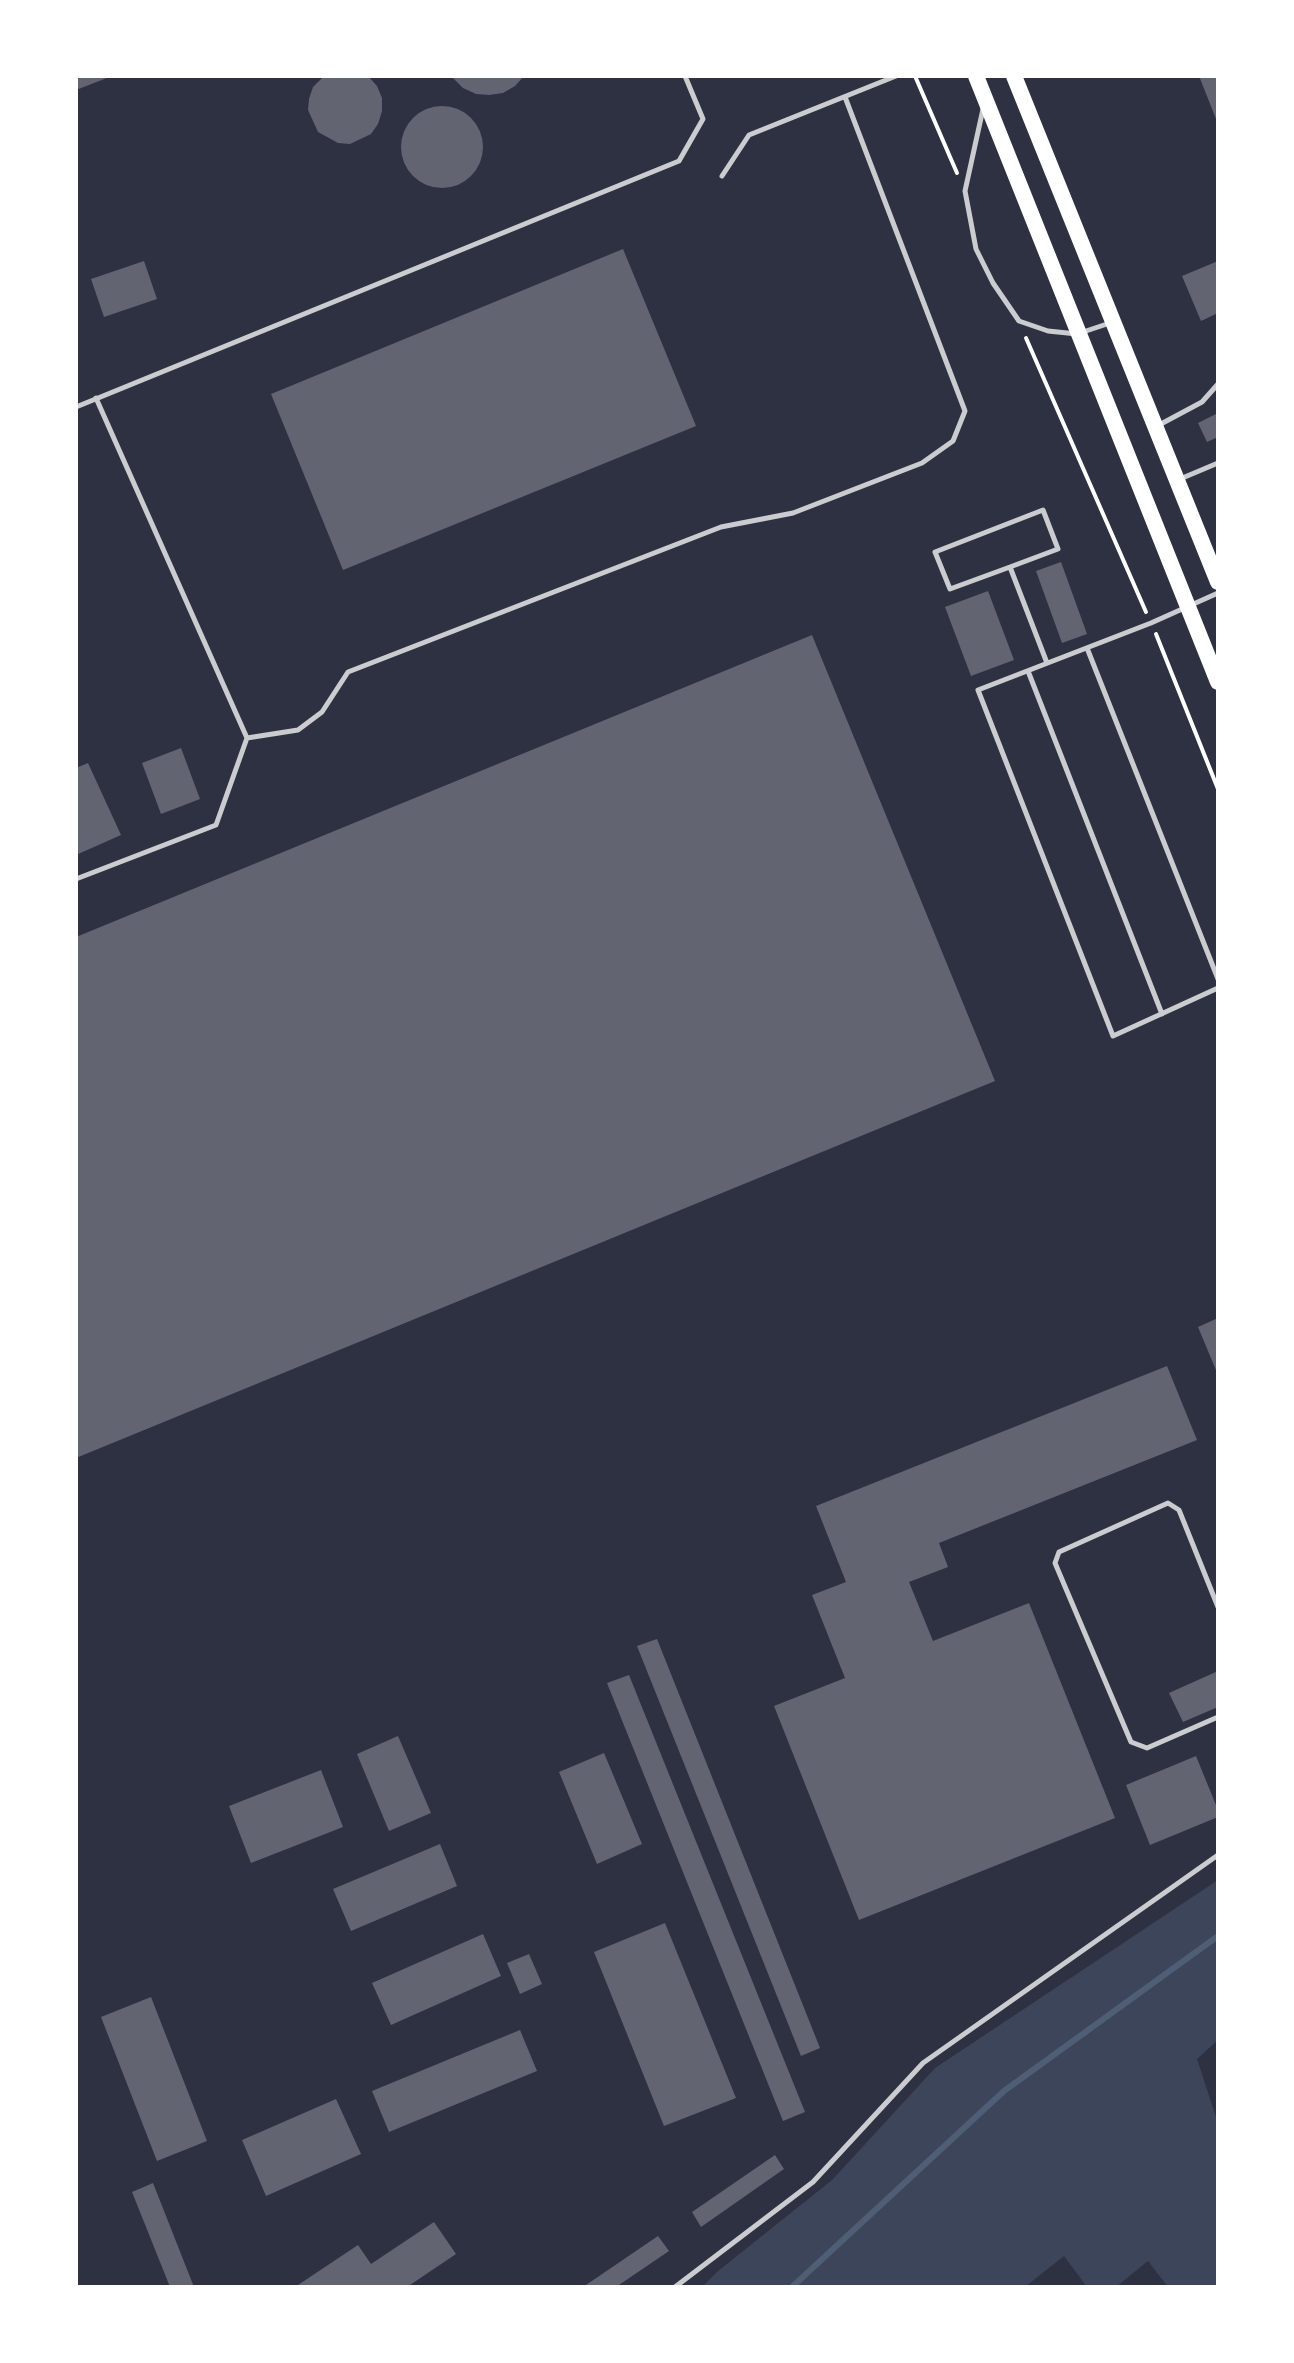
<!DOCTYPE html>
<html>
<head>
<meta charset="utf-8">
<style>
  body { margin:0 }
  #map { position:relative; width:1294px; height:2363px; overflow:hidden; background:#2d3142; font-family:Ubuntu,sans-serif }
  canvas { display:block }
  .frame { position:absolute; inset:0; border:78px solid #fff; pointer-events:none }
</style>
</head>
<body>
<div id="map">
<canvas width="1294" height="2363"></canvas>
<div class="frame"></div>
</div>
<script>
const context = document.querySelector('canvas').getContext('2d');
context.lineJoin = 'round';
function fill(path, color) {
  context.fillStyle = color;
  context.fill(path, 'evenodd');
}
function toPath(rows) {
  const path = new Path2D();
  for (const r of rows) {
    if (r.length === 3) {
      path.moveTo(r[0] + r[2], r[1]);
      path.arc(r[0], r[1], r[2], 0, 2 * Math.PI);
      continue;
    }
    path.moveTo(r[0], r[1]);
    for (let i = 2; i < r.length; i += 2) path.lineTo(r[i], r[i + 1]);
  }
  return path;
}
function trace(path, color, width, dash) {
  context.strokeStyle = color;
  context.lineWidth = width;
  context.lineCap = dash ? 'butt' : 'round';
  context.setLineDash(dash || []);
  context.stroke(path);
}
const green = toPath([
  [1218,1880,1218,2040,1197,2059,1218,2123,1218,2287,1168,2287,1148,2261,1116,2287,1087,2287,1064,2256,1025,2287,702,2287,718,2271,832,2180,935,2068]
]);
const stream = toPath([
  [792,2287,1004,2091,1218,1936]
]);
const building = toPath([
  [76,76,112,76,76,90],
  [324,76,368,76,377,86,382,98,382,111,378,124,371,134,350,144,338,143,318,132,308,110,309,99,313,87],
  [451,76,524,76,515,86,503,93,489,95,476,94,463,88],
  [1199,76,1218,76,1218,124],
  [442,147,41],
  [623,249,696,426,343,570,271,394],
  [144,261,157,299,104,317,91,279],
  [1218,261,1218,313,1201,321,1182,276],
  [1218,413,1218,437,1207,442,1198,423],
  [1061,562,1087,634,1062,643,1036,571],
  [988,591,1014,660,971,676,945,607],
  [812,635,995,1081,76,1458,76,937],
  [181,748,200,799,161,814,142,763],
  [88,763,121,835,76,855,76,768],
  [1218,1318,1218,1375,1198,1327],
  [1167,1366,1197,1440,939,1543,948,1567,909,1582,933,1641,1029,1603,1115,1818,859,1920,774,1706,845,1678,812,1595,846,1582,816,1506],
  [657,1639,820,2048,801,2056,637,1646],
  [1218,1671,1218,1707,1183,1722,1169,1693],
  [629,1675,805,2112,783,2121,607,1683],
  [398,1736,431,1813,389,1831,357,1754],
  [604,1753,642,1844,597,1864,559,1772],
  [1196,1756,1218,1810,1218,1817,1150,1845,1126,1785],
  [321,1770,343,1827,251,1863,229,1806],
  [440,1844,457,1886,351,1931,333,1889],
  [665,1923,736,2098,664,2126,594,1952],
  [483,1934,501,1976,391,2025,372,1983],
  [529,1954,542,1984,520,1994,507,1963],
  [151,1997,207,2141,157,2161,101,2017],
  [520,2030,537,2071,389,2132,372,2091],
  [336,2099,361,2154,266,2196,242,2140],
  [775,2155,784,2169,701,2227,692,2212],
  [153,2183,194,2287,170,2287,132,2192],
  [434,2222,456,2254,407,2287,295,2287,358,2245,371,2264],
  [658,2236,669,2251,616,2287,583,2287]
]);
const path = toPath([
  [915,76,957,173],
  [1026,338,1146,612],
  [1156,634,1218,789]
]);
const service = toPath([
  [983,109,965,191,976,249,993,283,1019,321,1048,331,1077,334,1110,323],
  [722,176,749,135,896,76],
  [76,407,679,161,703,119,685,76],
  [1159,425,1202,402,1218,384],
  [1180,479,1218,463],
  [1010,567,1058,549,1043,510,935,552,950,589,1010,567,1047,663],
  [1218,593,1151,623,978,690,1113,1036,1218,988],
  [1087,648,1218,979],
  [1028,671,1162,1014],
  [247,738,298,730,322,712,348,672,721,527,793,513,922,463,953,441,965,411,845,97],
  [76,879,216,825,247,738,96,398],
  [1218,1607,1179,1510,1168,1503,1059,1552,1055,1563,1131,1742,1147,1748,1218,1717],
  [675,2287,813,2182,923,2063,1218,1855]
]);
const primary = toPath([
  [976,76,1218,682],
  [1014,76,1218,582]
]);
fill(green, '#3c4559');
trace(stream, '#4f5d75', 6);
fill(building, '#626471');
trace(path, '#fff', 4);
trace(service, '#caccd0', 5);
trace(primary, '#fff', 16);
</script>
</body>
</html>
